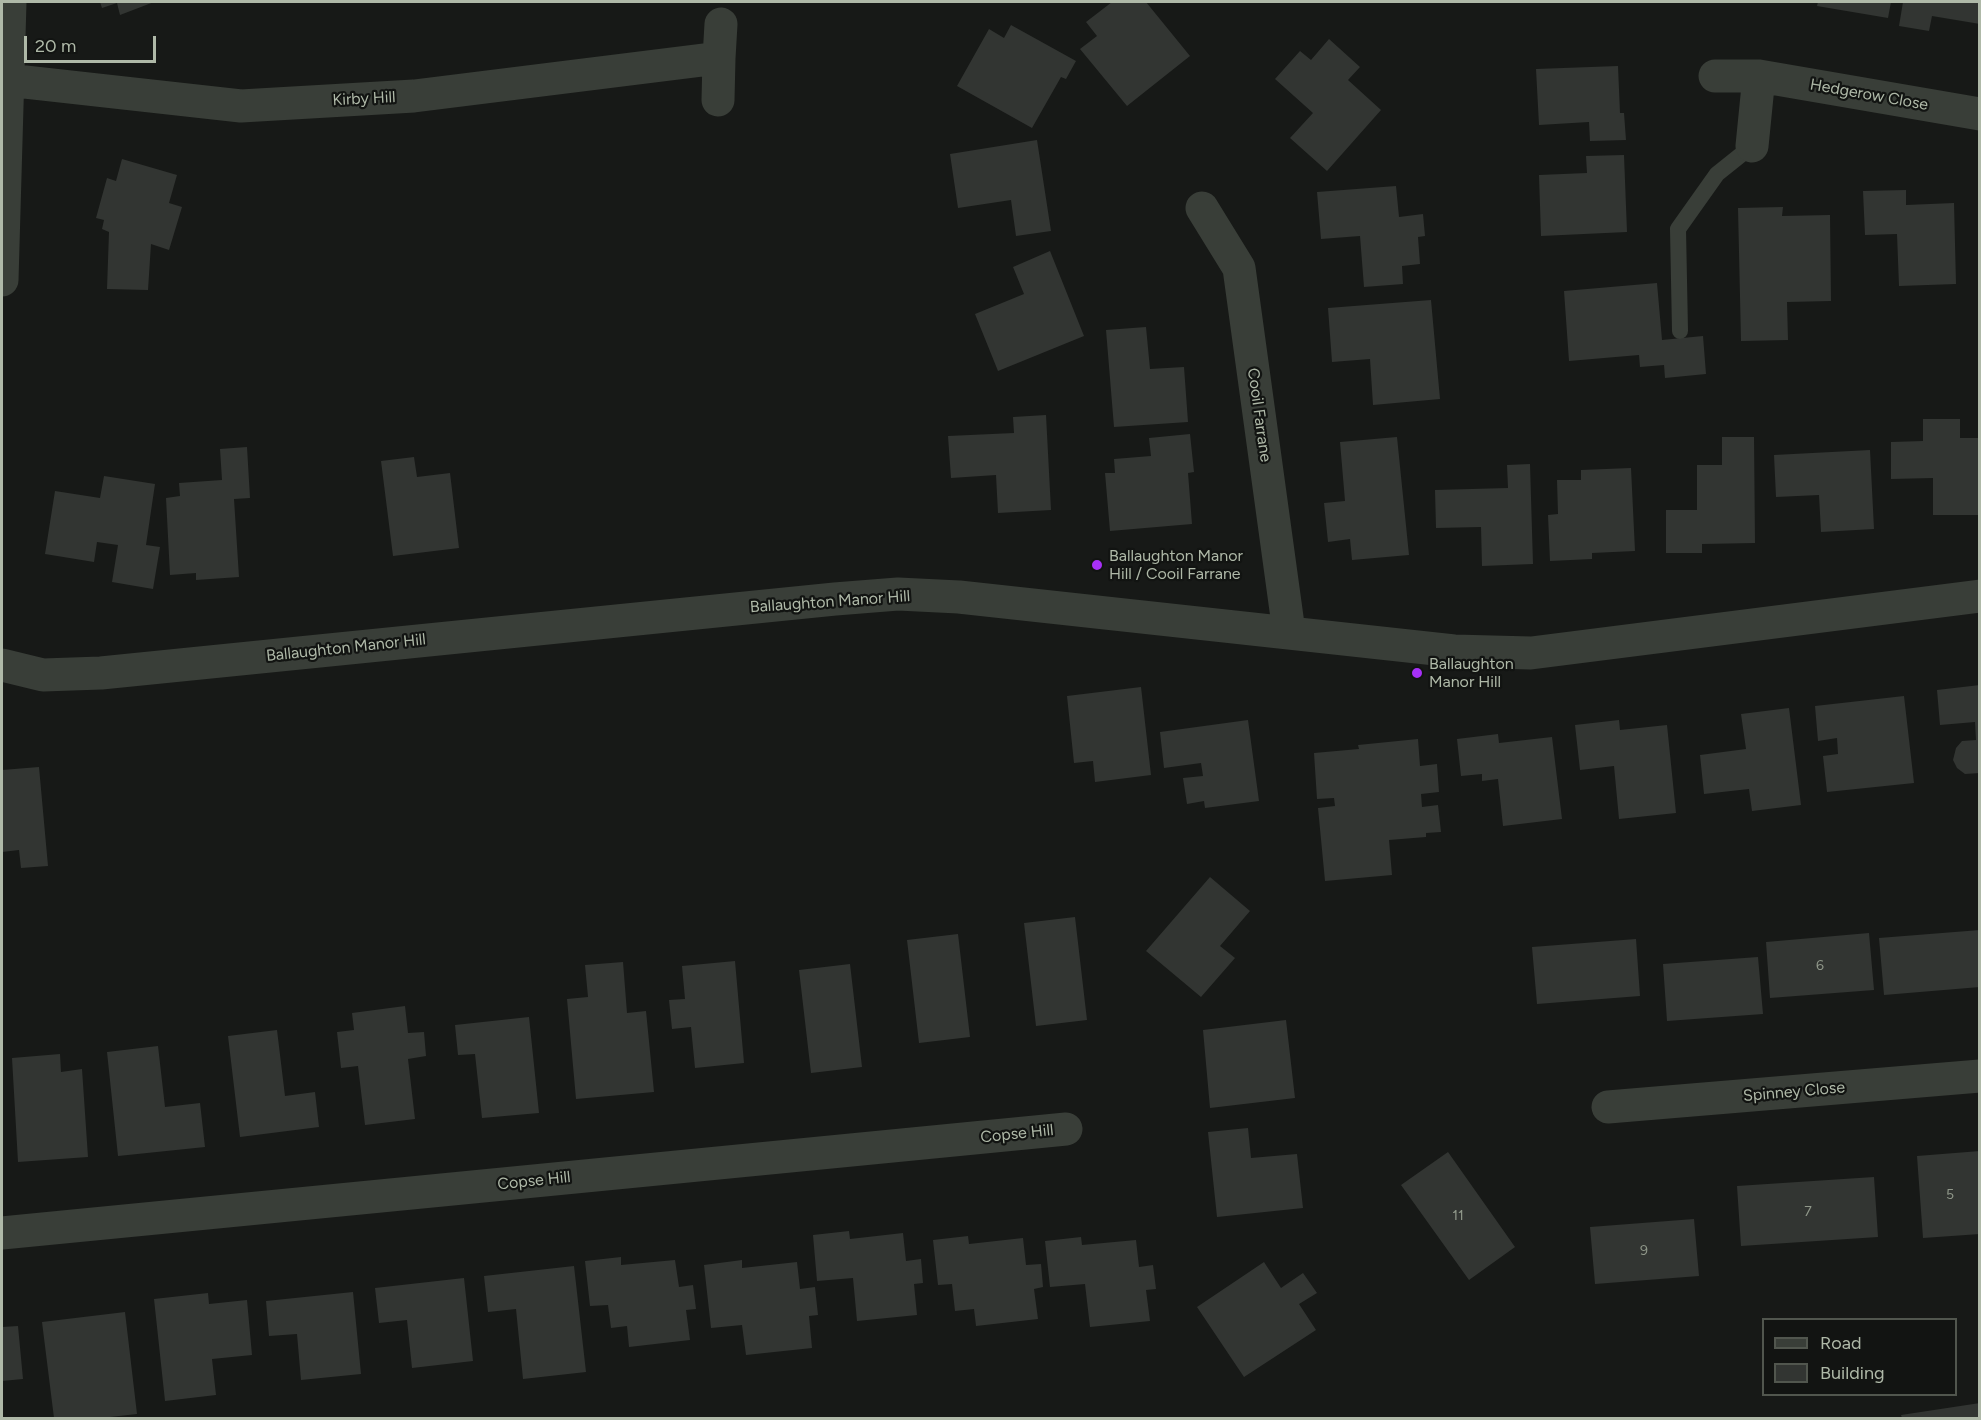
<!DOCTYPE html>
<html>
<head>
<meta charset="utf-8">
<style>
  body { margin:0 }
  #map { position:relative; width:1981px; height:1420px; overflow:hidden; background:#171917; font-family:Figtree,sans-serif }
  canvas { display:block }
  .frame { position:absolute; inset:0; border:3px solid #afb9a8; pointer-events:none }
  .legend { position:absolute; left:1762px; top:1318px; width:195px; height:78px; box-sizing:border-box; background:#121412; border:2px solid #51564e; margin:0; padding:8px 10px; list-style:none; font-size:18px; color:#afb9a8 }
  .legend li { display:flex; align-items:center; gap:12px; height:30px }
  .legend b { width:30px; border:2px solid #51564e }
  .scale { position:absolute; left:24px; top:36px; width:132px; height:27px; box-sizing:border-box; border:3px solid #afb9a8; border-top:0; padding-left:8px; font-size:18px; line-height:21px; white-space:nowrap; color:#afb9a8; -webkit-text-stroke:4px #121412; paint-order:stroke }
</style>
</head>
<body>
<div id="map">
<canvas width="1981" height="1420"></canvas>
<div class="frame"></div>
<ul class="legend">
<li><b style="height:8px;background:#393e38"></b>Road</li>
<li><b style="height:16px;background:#323532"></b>Building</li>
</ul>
<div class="scale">20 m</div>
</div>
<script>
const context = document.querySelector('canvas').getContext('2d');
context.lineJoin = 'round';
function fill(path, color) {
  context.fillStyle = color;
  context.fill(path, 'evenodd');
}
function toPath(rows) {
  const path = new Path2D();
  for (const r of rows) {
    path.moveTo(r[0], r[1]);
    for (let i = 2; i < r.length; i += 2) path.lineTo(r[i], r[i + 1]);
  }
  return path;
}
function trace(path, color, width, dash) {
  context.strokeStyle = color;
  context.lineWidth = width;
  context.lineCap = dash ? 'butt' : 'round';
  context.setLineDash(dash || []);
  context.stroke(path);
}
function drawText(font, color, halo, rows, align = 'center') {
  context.font = font + ' Figtree,sans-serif';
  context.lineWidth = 4.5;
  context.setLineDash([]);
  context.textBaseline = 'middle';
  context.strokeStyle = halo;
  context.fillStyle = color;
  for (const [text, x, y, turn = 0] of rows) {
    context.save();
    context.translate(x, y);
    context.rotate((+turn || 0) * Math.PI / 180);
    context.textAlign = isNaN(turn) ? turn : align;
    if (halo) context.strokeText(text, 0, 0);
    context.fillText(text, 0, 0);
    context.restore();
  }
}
const building = toPath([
  [100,2,154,2,120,15,117,3,102,8],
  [1112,2,1146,2,1190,56,1127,106,1080,49,1097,36,1086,22],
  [1818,2,1891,2,1888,18,1817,6],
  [1903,2,1980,2,1980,24,1932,16,1929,31,1899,26],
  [1011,25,1076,61,1066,79,1061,77,1032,128,957,86,989,29,1004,38],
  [1329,39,1360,67,1348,80,1381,110,1327,171,1290,138,1313,113,1275,79,1300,51,1311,60],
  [1618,66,1620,113,1624,113,1626,140,1590,141,1589,122,1539,125,1536,69],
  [1037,140,1051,231,1016,236,1011,200,958,208,950,154],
  [1624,155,1627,232,1541,236,1539,175,1587,173,1586,156],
  [122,159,177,175,169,203,182,207,169,250,151,244,148,290,107,289,109,232,102,229,104,220,96,218,107,178,116,181],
  [1396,186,1399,217,1423,214,1425,236,1418,237,1420,264,1402,266,1403,284,1364,287,1360,236,1321,239,1317,192],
  [1906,190,1906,205,1954,203,1956,284,1899,286,1897,234,1865,235,1863,191],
  [1783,207,1782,216,1830,215,1831,301,1787,302,1788,340,1741,341,1738,208],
  [1050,251,1084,336,998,371,975,314,1024,294,1013,267],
  [1657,283,1662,340,1703,336,1706,374,1665,378,1664,365,1640,367,1639,355,1569,361,1564,291],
  [1431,300,1440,399,1373,405,1370,359,1332,362,1328,308],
  [1146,327,1150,369,1184,367,1188,422,1114,427,1106,330],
  [1046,415,1051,510,998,513,996,475,951,478,948,436,1014,433,1013,417],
  [1923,419,1960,419,1960,438,1980,438,1980,515,1933,515,1933,478,1891,479,1891,442,1923,441],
  [1190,434,1194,472,1188,473,1192,524,1110,531,1105,473,1115,473,1114,459,1151,456,1149,438],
  [1397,437,1409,555,1352,560,1350,539,1328,542,1324,503,1345,501,1340,442],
  [1722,437,1754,437,1755,543,1702,544,1702,553,1666,553,1666,510,1697,510,1697,465,1722,465],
  [247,447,250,498,234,499,239,577,196,580,196,573,170,575,166,498,180,496,179,483,222,480,220,449],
  [1870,450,1874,529,1821,532,1819,495,1776,497,1774,455],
  [414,457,417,477,450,473,459,548,393,556,381,461],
  [1530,464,1533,564,1482,566,1481,527,1436,528,1435,490,1508,488,1507,465],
  [1631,468,1635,551,1592,553,1592,559,1550,561,1548,515,1558,514,1557,480,1581,480,1581,470],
  [104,476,155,484,146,545,160,547,153,589,112,582,118,545,97,542,94,562,45,554,55,491,100,498],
  [1980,685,1980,773,1965,774,1957,768,1953,760,1956,748,1962,741,1976,740,1975,722,1940,725,1937,690],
  [1141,687,1151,775,1095,782,1093,761,1074,763,1067,696],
  [1904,696,1914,783,1827,792,1823,756,1838,754,1837,738,1818,741,1815,706],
  [1789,708,1801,805,1752,811,1749,789,1704,794,1700,755,1746,749,1741,714],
  [1248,720,1259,801,1205,808,1204,801,1187,804,1183,778,1203,776,1201,763,1164,768,1160,732],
  [1619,720,1620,730,1667,725,1676,813,1619,819,1614,766,1580,770,1575,725],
  [1498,734,1499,743,1552,737,1562,819,1503,826,1498,779,1482,781,1482,774,1461,776,1457,739],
  [1418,739,1420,766,1437,764,1439,792,1421,794,1422,807,1438,805,1441,832,1426,833,1426,837,1389,840,1392,875,1325,881,1318,808,1335,806,1334,798,1317,799,1314,753,1359,749,1358,745],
  [39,767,48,866,21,868,19,850,2,852,2,770],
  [1210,877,1250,911,1220,946,1235,958,1201,997,1146,951],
  [1075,917,1087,1020,1036,1026,1024,923],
  [1980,930,1980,987,1884,995,1879,938],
  [1869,933,1874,990,1770,998,1766,942],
  [958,934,970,1037,919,1043,907,940],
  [1636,939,1640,996,1537,1004,1532,947],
  [1758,957,1763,1014,1667,1021,1663,964],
  [735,961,744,1063,695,1068,691,1027,672,1029,669,1000,685,999,682,966],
  [623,962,627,1013,646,1011,654,1092,576,1099,567,999,588,997,585,965],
  [850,964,862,1067,811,1073,799,970],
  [405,1006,408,1033,424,1032,426,1056,408,1059,415,1119,365,1125,358,1066,341,1068,337,1032,354,1030,352,1013],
  [529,1017,539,1113,482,1118,475,1054,458,1055,455,1025],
  [1286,1020,1295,1098,1210,1108,1203,1030],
  [277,1030,285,1096,315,1092,319,1127,240,1137,228,1036],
  [158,1046,165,1107,200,1103,205,1147,118,1156,107,1052],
  [60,1054,61,1072,82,1069,88,1157,18,1162,12,1058],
  [1248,1128,1251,1158,1297,1154,1303,1208,1217,1217,1208,1132],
  [1980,1151,1980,1234,1923,1238,1917,1156],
  [1448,1152,1515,1247,1469,1280,1401,1185],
  [1874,1177,1878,1237,1741,1246,1737,1186],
  [1694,1219,1699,1276,1595,1284,1590,1227],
  [849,1231,850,1239,903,1233,906,1261,921,1259,923,1283,914,1284,917,1315,857,1321,853,1278,817,1281,813,1235],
  [968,1236,969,1244,1023,1238,1026,1265,1041,1264,1043,1287,1034,1289,1038,1319,976,1326,974,1309,955,1311,952,1284,938,1285,933,1240],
  [1081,1237,1082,1245,1136,1240,1139,1267,1153,1265,1156,1289,1146,1290,1150,1321,1090,1327,1085,1284,1050,1287,1045,1241],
  [621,1257,621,1265,675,1260,679,1287,693,1285,696,1309,686,1310,690,1340,629,1347,627,1326,611,1328,608,1305,590,1306,585,1261],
  [742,1260,742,1268,797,1262,800,1289,815,1287,818,1315,809,1316,812,1348,746,1355,742,1325,711,1328,704,1265],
  [1264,1262,1281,1288,1303,1273,1317,1293,1299,1304,1316,1330,1244,1377,1197,1307],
  [574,1266,586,1372,523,1379,516,1309,488,1312,484,1276],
  [464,1278,473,1361,412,1368,407,1320,379,1323,375,1288],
  [353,1292,361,1374,301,1380,297,1334,269,1336,266,1301],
  [208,1293,209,1304,247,1300,252,1355,212,1359,216,1395,165,1401,154,1299],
  [125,1312,137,1414,101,1418,54,1418,42,1322],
  [18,1326,23,1379,2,1381,2,1327],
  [1980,1403,1980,1418,1902,1418,1901,1415]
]);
const lane = toPath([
  [1680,331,1678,229,1717,174,1752,146]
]);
const street = toPath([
  [719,58,721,24],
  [1715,76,1759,76,1980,114],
  [7,80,241,106,414,96,719,58,718,100],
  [1752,146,1759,76],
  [1202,208,1239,268,1289,632],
  [2,280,10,2],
  [2,665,43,675,101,673,835,599,898,594,959,597,1454,651,1531,653,1980,596],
  [1608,1107,1980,1076],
  [2,1233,1066,1129]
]);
const markers = [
  [1097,565,6,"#a730f7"],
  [1417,673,6,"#a730f7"]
];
const numberNames = [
  ["6",1820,966],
  ["5",1950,1195],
  ["7",1808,1212],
  ["11",1458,1216],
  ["9",1644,1251]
];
const streetNames = [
  ["Hedgerow Close",1869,95,10],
  ["Kirby Hill",364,99,-3],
  ["Cooil Farrane",1259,415,82],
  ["Ballaughton Manor Hill",830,602,-4],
  ["Ballaughton Manor Hill",346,648,-6],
  ["Spinney Close",1794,1092,-5],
  ["Copse Hill",1017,1134,-6],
  ["Copse Hill",534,1181,-6]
];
const poiNames = [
  ["Ballaughton Manor",1109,556],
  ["Hill / Cooil Farrane",1109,574],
  ["Ballaughton",1429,664],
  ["Manor Hill",1429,682]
];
fill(building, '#323532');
trace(lane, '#393e38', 16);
trace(street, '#393e38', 33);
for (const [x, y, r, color] of markers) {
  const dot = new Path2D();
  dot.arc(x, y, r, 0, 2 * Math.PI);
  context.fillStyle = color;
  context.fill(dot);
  trace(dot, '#121412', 2);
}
drawText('14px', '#90988a', null, numberNames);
drawText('16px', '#afb9a8', '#121412', streetNames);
drawText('16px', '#afb9a8', '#121412', poiNames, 'left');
</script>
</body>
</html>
